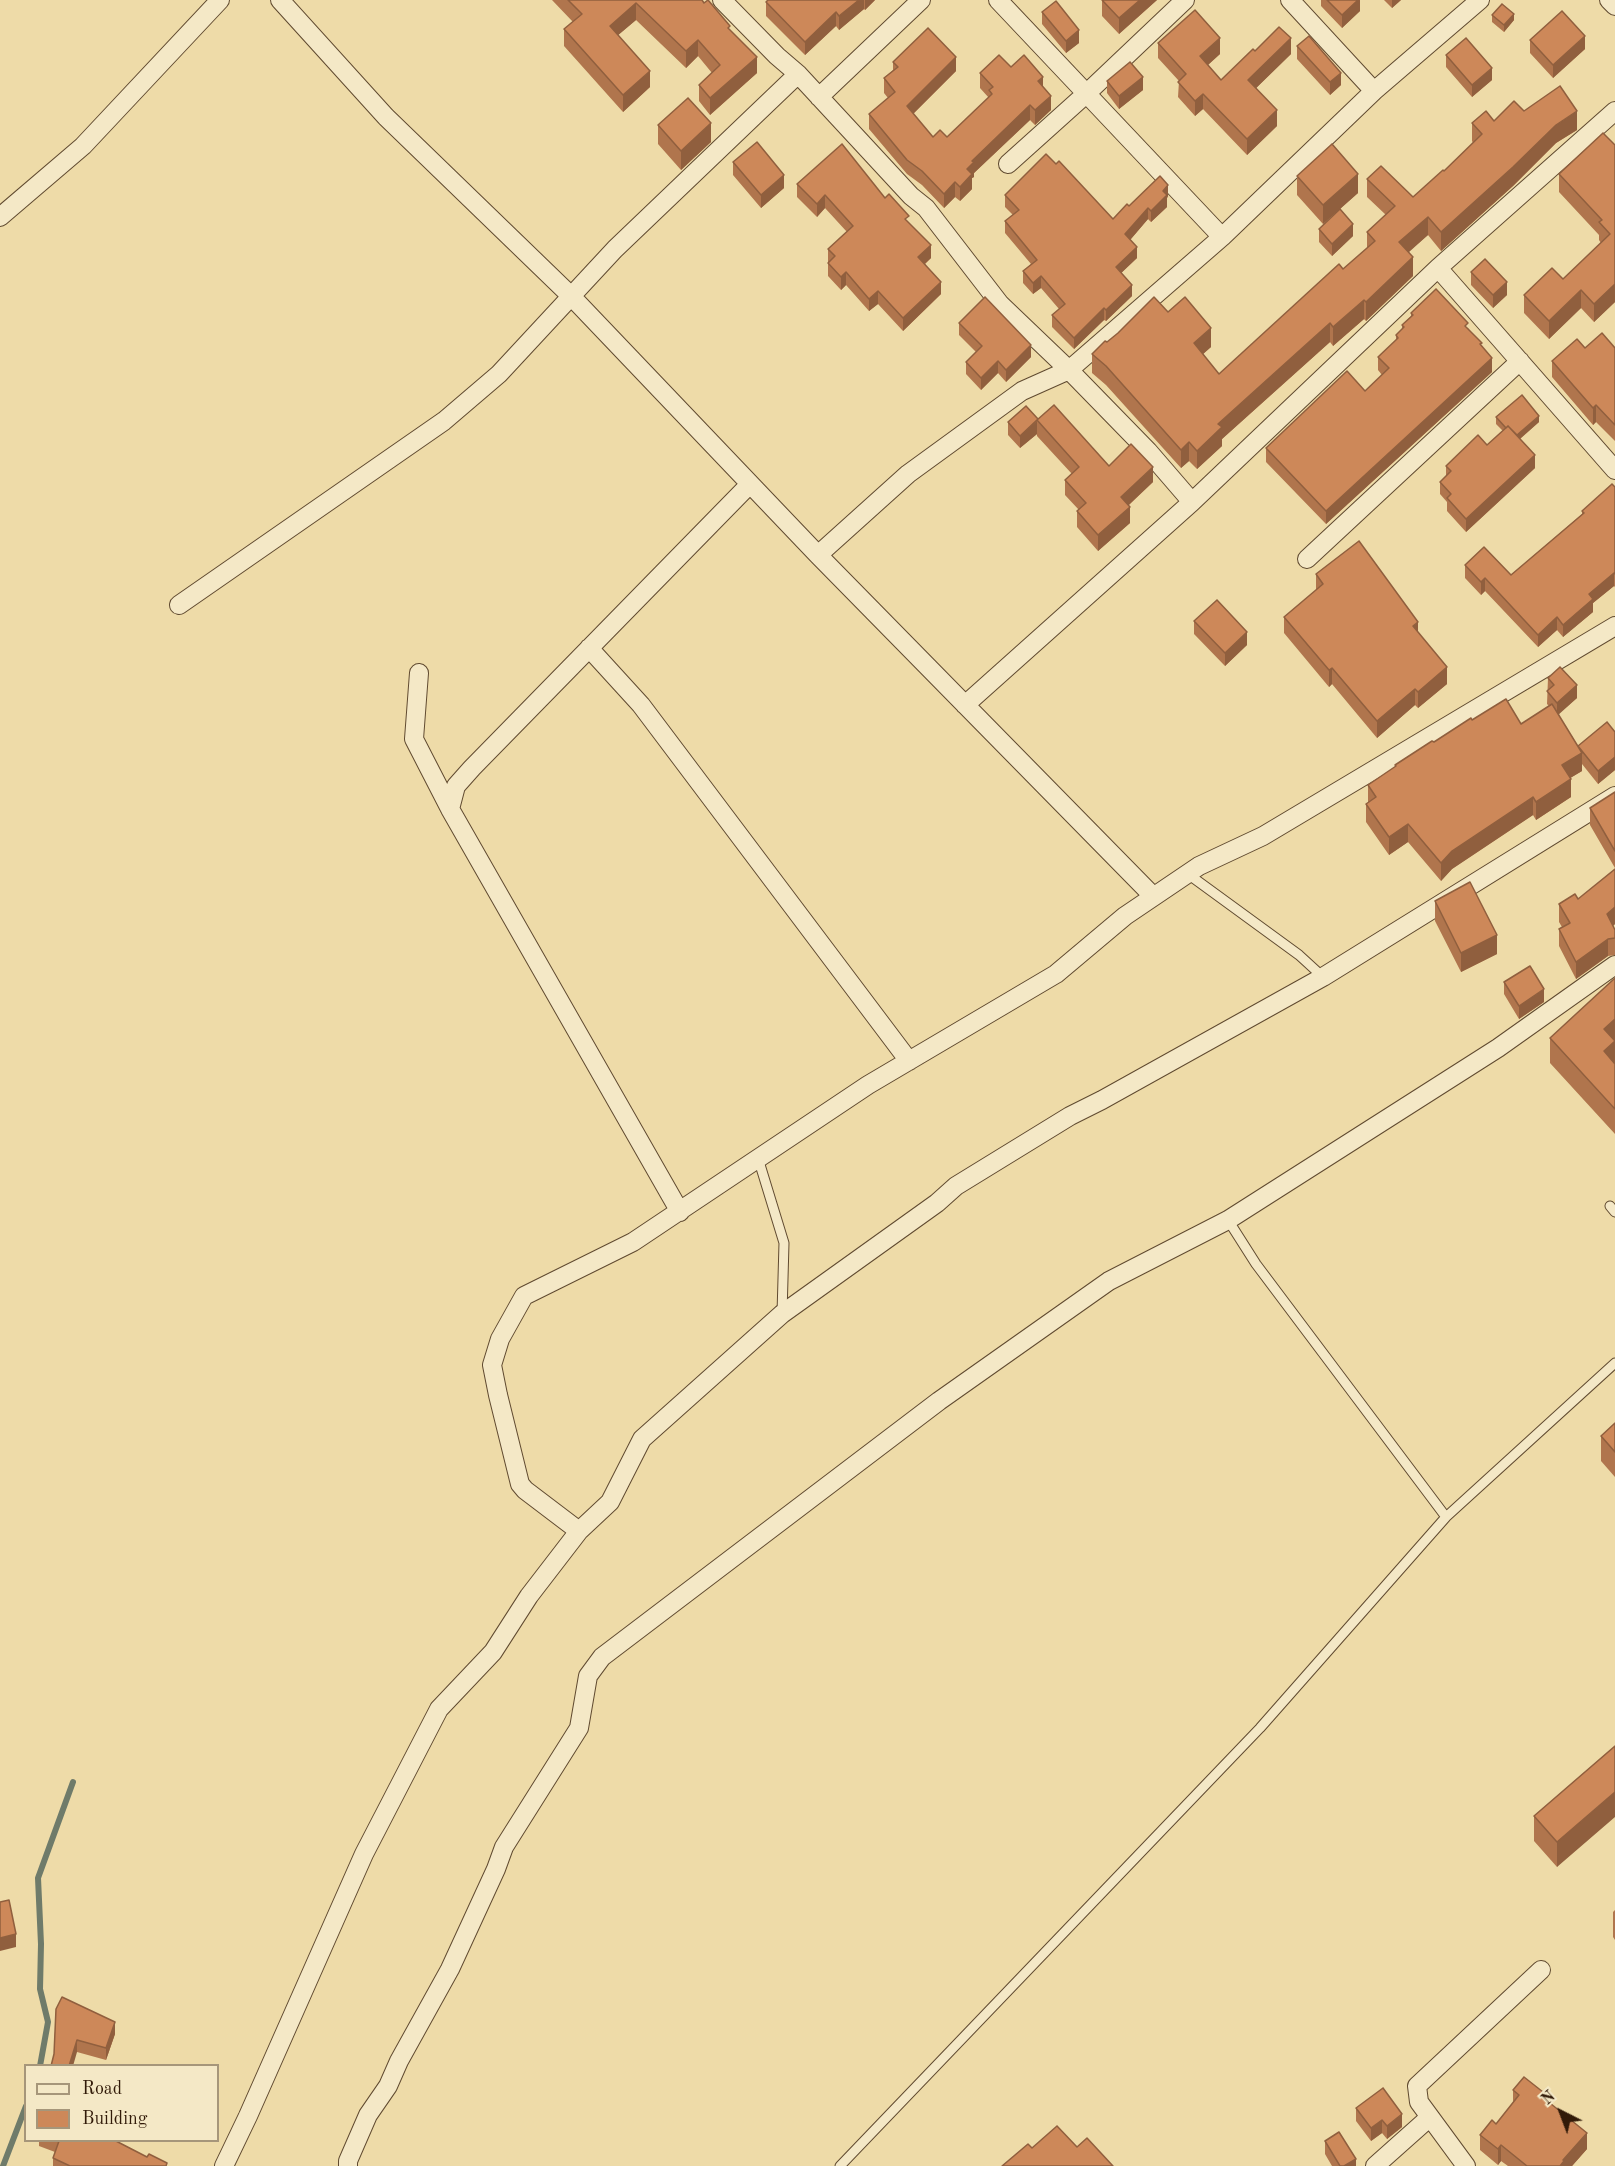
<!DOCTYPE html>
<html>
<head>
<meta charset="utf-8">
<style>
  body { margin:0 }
  #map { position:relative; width:1615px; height:2166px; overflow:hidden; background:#eedba8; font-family:"Old Standard TT",serif }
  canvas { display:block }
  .legend { position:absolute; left:24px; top:2064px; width:195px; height:78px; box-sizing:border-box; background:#f4e8c6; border:2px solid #a6967a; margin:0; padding:8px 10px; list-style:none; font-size:18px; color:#311a08 }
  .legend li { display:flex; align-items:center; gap:12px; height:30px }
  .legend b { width:30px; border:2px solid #a6967a }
  .north { position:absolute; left:1531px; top:2082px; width:60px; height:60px; -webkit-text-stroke:4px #f4e8c6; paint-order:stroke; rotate:318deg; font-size:16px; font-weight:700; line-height:24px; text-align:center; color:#311a08 }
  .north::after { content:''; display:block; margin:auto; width:21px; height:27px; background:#311a08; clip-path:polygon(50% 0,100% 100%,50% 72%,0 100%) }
</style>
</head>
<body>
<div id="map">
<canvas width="1615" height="2166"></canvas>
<ul class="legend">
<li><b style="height:8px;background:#f4e8c6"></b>Road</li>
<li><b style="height:16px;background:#cd8859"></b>Building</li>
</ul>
<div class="north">N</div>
</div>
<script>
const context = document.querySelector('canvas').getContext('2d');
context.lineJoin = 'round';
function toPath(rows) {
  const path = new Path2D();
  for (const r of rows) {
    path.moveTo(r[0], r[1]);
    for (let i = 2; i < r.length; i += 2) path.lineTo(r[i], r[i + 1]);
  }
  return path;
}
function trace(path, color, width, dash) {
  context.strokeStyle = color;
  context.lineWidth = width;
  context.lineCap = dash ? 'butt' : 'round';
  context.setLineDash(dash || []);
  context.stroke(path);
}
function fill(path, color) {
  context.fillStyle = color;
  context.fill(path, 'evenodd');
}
const stream = toPath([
  [40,2066,48,2022,40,1989,41,1944,38,1878,73,1782],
  [3,2166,26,2106]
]);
const lane = toPath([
  [1188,874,1299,955,1323,977],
  [758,1158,784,1243,782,1314],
  [1610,1206,1615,1212],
  [1228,1220,1256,1264,1446,1517],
  [840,2166,1260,1728,1446,1517,1615,1363]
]);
const street = toPath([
  [280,0,386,117,571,296,818,555,1153,896],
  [722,0,777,56,798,74,911,196,926,208,1000,304,1069,370,1148,451,1192,502],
  [998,0,1222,237],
  [1290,0,1374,91],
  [1609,0,1615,6],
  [819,97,921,0],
  [1008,164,1087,93,1185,0],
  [0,217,83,146,220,0],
  [1438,268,1615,470],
  [818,555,908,474,1022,391,1069,370,1222,237,1374,91,1480,0],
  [1307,559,1520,361],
  [179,605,444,421,499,374,615,249,798,74],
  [589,648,641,705,909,1061],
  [419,673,414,739,450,809],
  [965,705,1192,502,1438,268,1615,111],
  [680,1212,450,809,456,786,472,768,750,484],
  [579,1531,525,1490,520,1484,498,1395,492,1365,500,1339,524,1296,633,1242,868,1085,1056,974,1125,916,1199,866,1263,836,1615,626],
  [224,2166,248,2116,364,1854,439,1709,493,1652,529,1596,579,1531,610,1502,642,1439,782,1314,937,1203,956,1186,1070,1116,1102,1100,1323,977,1615,796],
  [348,2166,348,2161,368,2115,388,2086,399,2061,450,1969,496,1869,504,1847,579,1728,588,1676,602,1657,939,1401,1109,1281,1228,1220,1498,1048,1615,965],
  [1375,2166,1430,2117],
  [1466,2166,1419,2102,1417,2086,1541,1970]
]);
const wall = toPath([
  [552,0,702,0,730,30,757,73,710,115,699,101,699,85,712,73,698,56,686,68,636,20,618,35,650,87,623,112,564,46,564,29,573,22],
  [768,0,875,0,865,10,864,9,839,30,836,26,805,55,766,16,766,2],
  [1102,0,1157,0,1119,34,1102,16],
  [1321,0,1360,0,1360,11,1342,28,1321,6],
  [1384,0,1401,0,1392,8],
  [1042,12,1079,43,1066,53,1042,24],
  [1492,15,1514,20,1504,32,1492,22],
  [1530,40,1585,49,1553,78,1530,53],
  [1158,43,1220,54,1208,65,1221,80,1255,51,1291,54,1256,88,1277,126,1247,155,1203,109,1195,116,1178,97,1179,81,1158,58],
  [1297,46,1341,85,1330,95,1297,59],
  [1446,55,1492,80,1472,97,1446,67],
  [893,62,956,71,913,114,933,137,947,137,989,98,980,88,980,73,1011,67,1043,87,1051,110,1035,125,1030,120,974,173,974,177,972,178,972,189,960,201,955,197,944,208,922,185,907,174,869,129,869,114,888,98,884,93,884,78,893,70],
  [1107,81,1143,90,1119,109,1107,93],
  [1524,111,1577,130,1556,143,1513,186,1441,251,1428,235,1408,252,1413,276,1366,321,1364,319,1333,346,1330,342,1222,439,1222,446,1197,469,1189,461,1181,468,1106,385,1092,373,1092,354,1107,342,1168,312,1211,347,1203,354,1219,374,1343,269,1367,248,1367,232,1386,215,1367,197,1367,179,1413,197,1444,171,1473,143,1472,141,1472,123,1494,121],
  [658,125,711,142,681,170,658,144],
  [1603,133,1615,302,1594,322,1581,308,1549,339,1524,313,1524,295,1563,279,1601,243,1599,240,1599,235,1559,192,1559,174],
  [733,162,784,188,761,208,733,175],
  [1056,164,1113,219,1129,206,1168,196,1167,198,1167,207,1151,222,1148,219,1130,240,1137,258,1121,273,1132,296,1106,321,1104,320,1074,349,1052,327,1052,315,1059,309,1041,288,1033,294,1023,283,1023,271,1031,264,1005,233,1005,221,1013,215,1005,207,1005,195],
  [1297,176,1358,193,1323,224,1297,195],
  [797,184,885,198,909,223,931,258,925,264,941,294,903,331,878,304,869,311,846,285,841,290,828,276,828,249,847,232,825,208,817,217,797,197],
  [1319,229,1353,236,1332,256,1319,242],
  [1471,272,1507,295,1493,308,1471,285],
  [1411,313,1468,328,1482,346,1492,372,1326,524,1266,462,1266,448,1365,391,1382,375,1378,370,1378,357,1396,341,1396,335,1402,330,1402,325,1411,316],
  [959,323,1031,357,1006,382,998,373,981,390,966,374,966,362,976,352,959,335],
  [1585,348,1615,348,1615,441,1596,422,1593,425,1552,377,1552,361],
  [1496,417,1539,422,1520,439,1535,468,1466,532,1447,511,1447,502,1440,494,1440,482,1446,476,1446,466,1487,445,1503,431,1496,424],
  [1038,419,1109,466,1153,482,1129,505,1130,523,1098,551,1077,527,1077,511,1079,510,1065,495,1065,480,1072,474,1037,436,1037,434,1020,448,1008,435,1008,422],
  [1615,487,1615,587,1614,586,1593,603,1593,612,1563,637,1557,630,1538,647,1485,591,1481,595,1465,578,1465,565,1511,575,1582,514,1582,511],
  [1316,574,1418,632,1447,684,1418,708,1415,705,1377,738,1332,684,1329,687,1284,633,1284,617,1316,591],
  [1194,621,1247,645,1225,666,1194,634],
  [1548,678,1577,698,1558,714,1578,746,1615,732,1615,770,1598,784,1582,764,1582,771,1570,778,1571,797,1536,820,1533,815,1452,869,1441,881,1408,842,1389,855,1366,822,1366,804,1368,803,1368,785,1395,767,1395,765,1472,720,1521,724,1549,706,1547,704],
  [1615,792,1615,868,1590,825,1590,808],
  [1578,899,1615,924,1613,926,1615,930,1615,955,1608,956,1576,979,1559,946,1559,929,1562,927,1559,922,1559,904],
  [1435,901,1497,954,1461,972,1435,921],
  [1615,978,1615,1134,1550,1063,1550,1038],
  [1504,982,1544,1002,1519,1019,1504,994],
  [1615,1423,1615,1477,1601,1461,1601,1436],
  [1615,1746,1557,1867,1534,1841,1534,1816],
  [1615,1910,1615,1940,1613,1937,1613,1912],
  [56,2009,115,2034,106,2060,77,2052,54,2054],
  [1513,2090,1543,2097,1587,2149,1572,2166,1508,2166,1501,2161,1498,2165,1480,2150,1480,2135,1496,2124,1513,2103],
  [1356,2108,1402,2127,1387,2139,1382,2133,1371,2141,1356,2121],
  [39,2140,114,2140,147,2157,167,2166,53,2166,53,2158,55,2152,39,2146],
  [1325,2141,1356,2166,1332,2166,1325,2154]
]);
const shadedWall = toPath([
  [859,0,864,0,864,9,839,30,839,16],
  [865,0,875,0,865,10],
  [1140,0,1157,0,1119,34,1119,18],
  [1358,0,1360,0,1360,11,1342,28,1342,15],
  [1392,0,1401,0,1392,8],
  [636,3,636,20,610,42,610,26],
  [836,12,836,26,805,55,805,42],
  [1514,14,1514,20,1504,32,1504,25],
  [1079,30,1079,43,1066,53,1066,41],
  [1585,36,1585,49,1553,78,1553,65],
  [1220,38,1220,54,1200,72,1200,56],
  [1291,38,1291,54,1248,96,1248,80],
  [698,40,698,56,686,68,686,51],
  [757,57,757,73,710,115,710,98],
  [956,57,956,71,907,120,907,106],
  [1492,68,1492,80,1472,97,1472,85],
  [650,71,650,87,623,112,623,95],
  [1341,73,1341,85,1330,95,1330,82],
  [1043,77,1043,91,1038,81],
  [1143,77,1143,90,1119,109,1119,96],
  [1203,94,1203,109,1195,116,1195,101],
  [1051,96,1051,110,1035,125,1035,110],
  [1030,105,1030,120,974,173,974,177,972,178,972,189,960,201,960,187,967,169,972,161],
  [1277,110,1277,126,1247,155,1247,139],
  [1577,111,1577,130,1556,143,1513,186,1441,251,1441,232,1556,125],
  [711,123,711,142,681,170,681,151],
  [1358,174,1358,193,1323,224,1323,205],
  [784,175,784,188,761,208,761,195],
  [955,182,955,197,944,208,944,194],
  [1168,185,1168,196,1167,198,1167,207,1151,222,1151,211,1163,191],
  [825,195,825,208,817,217,817,204],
  [1148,208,1148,219,1125,246,1125,234],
  [1428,217,1428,235,1399,261,1399,242],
  [1353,224,1353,236,1332,256,1332,244],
  [931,245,931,258,918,270,918,257],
  [1137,247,1137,258,1116,278,1116,267],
  [1413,257,1413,276,1366,321,1366,302],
  [846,272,846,285,841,290,841,277],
  [1041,276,1041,288,1033,294,1033,283],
  [941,282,941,294,903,331,903,318],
  [1507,282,1507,295,1493,308,1493,295],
  [1615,284,1615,302,1594,322,1594,304],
  [1132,285,1132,296,1106,321,1106,310],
  [1581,290,1581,308,1549,339,1549,321],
  [878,291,878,304,869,311,869,299],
  [1364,300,1364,319,1333,346,1333,327],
  [1104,308,1104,320,1074,349,1074,338],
  [1330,323,1330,342,1222,439,1222,446,1197,469,1197,451,1218,424],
  [1211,328,1211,347,1194,362,1194,343],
  [1031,345,1031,357,1006,382,1006,370],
  [1492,358,1492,372,1326,524,1326,511],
  [998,361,998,373,981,390,981,378],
  [1596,405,1596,422,1593,425,1593,408],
  [1539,416,1539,422,1514,444,1514,438],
  [1037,421,1037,434,1020,448,1020,436],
  [1189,442,1189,461,1181,468,1181,450],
  [1535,455,1535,468,1466,532,1466,519],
  [1153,467,1153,482,1121,512,1121,497],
  [1130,507,1130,523,1098,551,1098,535],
  [1614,573,1614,586,1593,603,1593,612,1563,637,1563,625,1589,594],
  [1485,578,1485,591,1481,595,1481,582],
  [1557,617,1557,630,1538,647,1538,635],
  [1418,622,1418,639,1413,626],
  [1247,632,1247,645,1225,666,1225,653],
  [1447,667,1447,684,1418,708,1418,692],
  [1332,668,1332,684,1329,687,1329,670],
  [1577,685,1577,698,1557,716,1557,703],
  [1415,689,1415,705,1377,738,1377,721],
  [1582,753,1582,771,1562,783,1562,765],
  [1615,757,1615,770,1598,784,1598,771],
  [1571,779,1571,797,1536,820,1536,802],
  [1533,797,1533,815,1452,869,1441,881,1441,863,1452,851],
  [1408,824,1408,842,1389,855,1389,837],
  [1615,907,1615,924,1607,931,1607,914],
  [1497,935,1497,954,1461,972,1461,953],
  [1608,939,1608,956,1576,979,1576,962],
  [1544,989,1544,1002,1519,1019,1519,1006],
  [1615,1019,1615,1066,1604,1076,1604,1029],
  [1615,1792,1615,1817,1557,1867,1557,1842],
  [16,1934,16,1947,0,1951,0,1938],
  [115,2022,115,2034,106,2060,106,2048],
  [77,2040,77,2052,73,2066,69,2066],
  [1402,2114,1402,2127,1387,2139,1387,2126],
  [1382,2120,1382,2133,1371,2141,1371,2128],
  [1587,2133,1587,2149,1572,2166,1560,2166,1563,2160],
  [1501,2145,1501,2161,1498,2165,1498,2149],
  [1356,2159,1356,2166,1344,2166]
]);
const building = toPath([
  [568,0,702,0,704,3,708,0,730,26,728,28,757,57,710,98,699,85,720,65,698,40,686,51,636,3,610,26,650,71,623,95,564,29,582,14,568,0],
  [768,0,859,0,839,16,836,12,805,42,766,2,768,0],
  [1102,0,1140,0,1119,18,1102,0],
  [1327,0,1358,0,1342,15,1327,0],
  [1056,1,1079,30,1066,41,1042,12,1056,1],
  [1502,4,1514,14,1504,25,1492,15,1502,4],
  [1195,10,1220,38,1200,56,1221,80,1253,49,1255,51,1279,27,1291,38,1248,80,1277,110,1247,139,1203,94,1195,101,1178,82,1186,74,1158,43,1195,10],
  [1562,11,1585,36,1553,65,1530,40,1562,11],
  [928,28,956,57,907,106,933,137,940,130,947,137,992,94,989,90,993,87,980,73,999,55,1011,67,1024,55,1043,77,1038,81,1051,96,1035,110,1030,105,972,161,974,162,967,169,972,174,960,187,955,182,944,194,922,171,907,160,869,114,895,92,884,78,898,67,893,62,928,28],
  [1309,36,1341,73,1330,82,1297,46,1309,36],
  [1466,38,1492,68,1472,85,1446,55,1466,38],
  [1130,62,1143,77,1119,96,1107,81,1130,62],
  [1560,86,1577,111,1556,125,1513,167,1441,232,1428,217,1399,242,1413,257,1366,302,1364,300,1333,327,1330,323,1218,424,1222,427,1197,451,1189,442,1181,450,1106,366,1092,354,1105,341,1107,342,1118,333,1154,297,1168,312,1185,297,1211,328,1194,343,1219,374,1339,264,1343,269,1375,241,1367,232,1395,206,1367,179,1381,166,1413,197,1443,170,1444,171,1482,134,1472,123,1486,111,1494,121,1514,101,1524,111,1560,86],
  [688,98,711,123,681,151,658,125,688,98],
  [1603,133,1615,145,1615,284,1594,304,1581,290,1549,321,1524,295,1552,268,1563,279,1610,234,1599,222,1602,220,1559,174,1603,133],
  [757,142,784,175,761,195,733,162,757,142],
  [842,144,885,198,889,194,909,216,905,219,931,245,918,257,941,282,903,318,878,291,869,299,846,272,841,277,828,263,835,256,828,249,853,226,825,195,817,204,797,184,842,144],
  [1332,144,1358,174,1323,205,1297,176,1332,144],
  [1046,154,1056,164,1059,161,1113,219,1127,204,1129,206,1160,176,1168,185,1163,191,1167,195,1151,211,1148,208,1125,234,1137,247,1116,267,1132,285,1106,310,1104,308,1074,338,1052,315,1065,304,1041,276,1033,283,1023,271,1037,260,1005,221,1019,210,1005,195,1046,154],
  [1340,209,1353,224,1332,244,1319,229,1340,209],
  [1485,259,1507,282,1493,295,1471,272,1485,259],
  [1436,289,1468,323,1465,326,1482,343,1480,344,1492,358,1326,511,1266,448,1347,371,1365,391,1389,368,1378,357,1398,338,1396,335,1404,327,1402,325,1413,315,1411,313,1436,289],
  [985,297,1031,345,1006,370,998,361,981,378,966,362,982,346,959,323,985,297],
  [1602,333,1615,348,1615,425,1596,405,1593,408,1552,361,1577,339,1585,348,1602,333],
  [1522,395,1539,416,1517,435,1508,426,1506,428,1496,417,1522,395],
  [1054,405,1109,466,1131,444,1153,467,1121,497,1130,507,1098,535,1077,511,1086,503,1065,480,1079,467,1037,420,1054,405],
  [1026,406,1038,419,1020,436,1008,422,1026,406],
  [1508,426,1535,455,1466,519,1447,498,1451,494,1440,482,1451,471,1446,466,1478,435,1487,445,1508,426],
  [1612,484,1615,487,1615,574,1614,573,1589,594,1593,599,1563,625,1557,617,1538,635,1485,578,1481,582,1465,565,1484,547,1511,575,1584,513,1582,511,1612,484],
  [1359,541,1418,622,1413,626,1447,667,1418,692,1415,689,1377,721,1332,668,1329,670,1284,617,1323,584,1316,574,1359,541],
  [1217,600,1247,632,1225,653,1194,621,1217,600],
  [1560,667,1577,685,1557,703,1547,691,1554,685,1548,678,1560,667],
  [1506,699,1521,724,1552,704,1582,753,1562,765,1571,779,1536,802,1533,797,1452,851,1441,863,1408,824,1389,837,1366,804,1376,797,1368,785,1396,766,1395,765,1432,741,1434,742,1471,718,1472,720,1506,699],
  [1607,722,1615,732,1615,757,1598,771,1578,746,1607,722],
  [1615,792,1615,851,1590,808,1615,792],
  [1615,869,1615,907,1607,914,1615,930,1615,938,1608,939,1576,962,1559,929,1570,923,1559,904,1575,894,1578,899,1615,869],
  [1470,882,1497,935,1461,953,1435,901,1470,882],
  [1530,966,1544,989,1519,1006,1504,982,1530,966],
  [1615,978,1615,1019,1604,1029,1615,1041,1604,1051,1615,1064,1615,1109,1550,1038,1615,978],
  [1615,1423,1615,1452,1601,1436,1615,1423],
  [1615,1746,1615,1792,1557,1842,1534,1816,1615,1746],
  [9,1900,16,1934,0,1938,0,1902,9,1900],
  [62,1997,115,2022,106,2048,77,2040,69,2066,51,2066,54,2054,56,2009,62,1997],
  [1524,2077,1543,2092,1540,2095,1587,2133,1563,2160,1564,2161,1560,2166,1527,2166,1501,2145,1498,2149,1480,2135,1492,2120,1496,2124,1519,2095,1513,2090,1524,2077],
  [1383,2088,1402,2114,1387,2126,1382,2120,1371,2128,1356,2108,1383,2088],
  [1057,2126,1077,2147,1087,2138,1113,2166,1002,2166,1028,2144,1032,2148,1057,2126],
  [1339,2132,1356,2159,1344,2166,1340,2166,1325,2141,1339,2132],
  [57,2140,114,2140,147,2157,149,2154,167,2163,166,2166,70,2166,53,2158,59,2141,57,2140]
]);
trace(stream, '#6f7b6a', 6);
trace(lane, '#604a30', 11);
trace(street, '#604a30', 20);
trace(lane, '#f4e8c6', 9);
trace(street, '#f4e8c6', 18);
fill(wall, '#b0754d');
fill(shadedWall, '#905f3e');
fill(building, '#cd8859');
trace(building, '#905f3e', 1.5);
</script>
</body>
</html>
